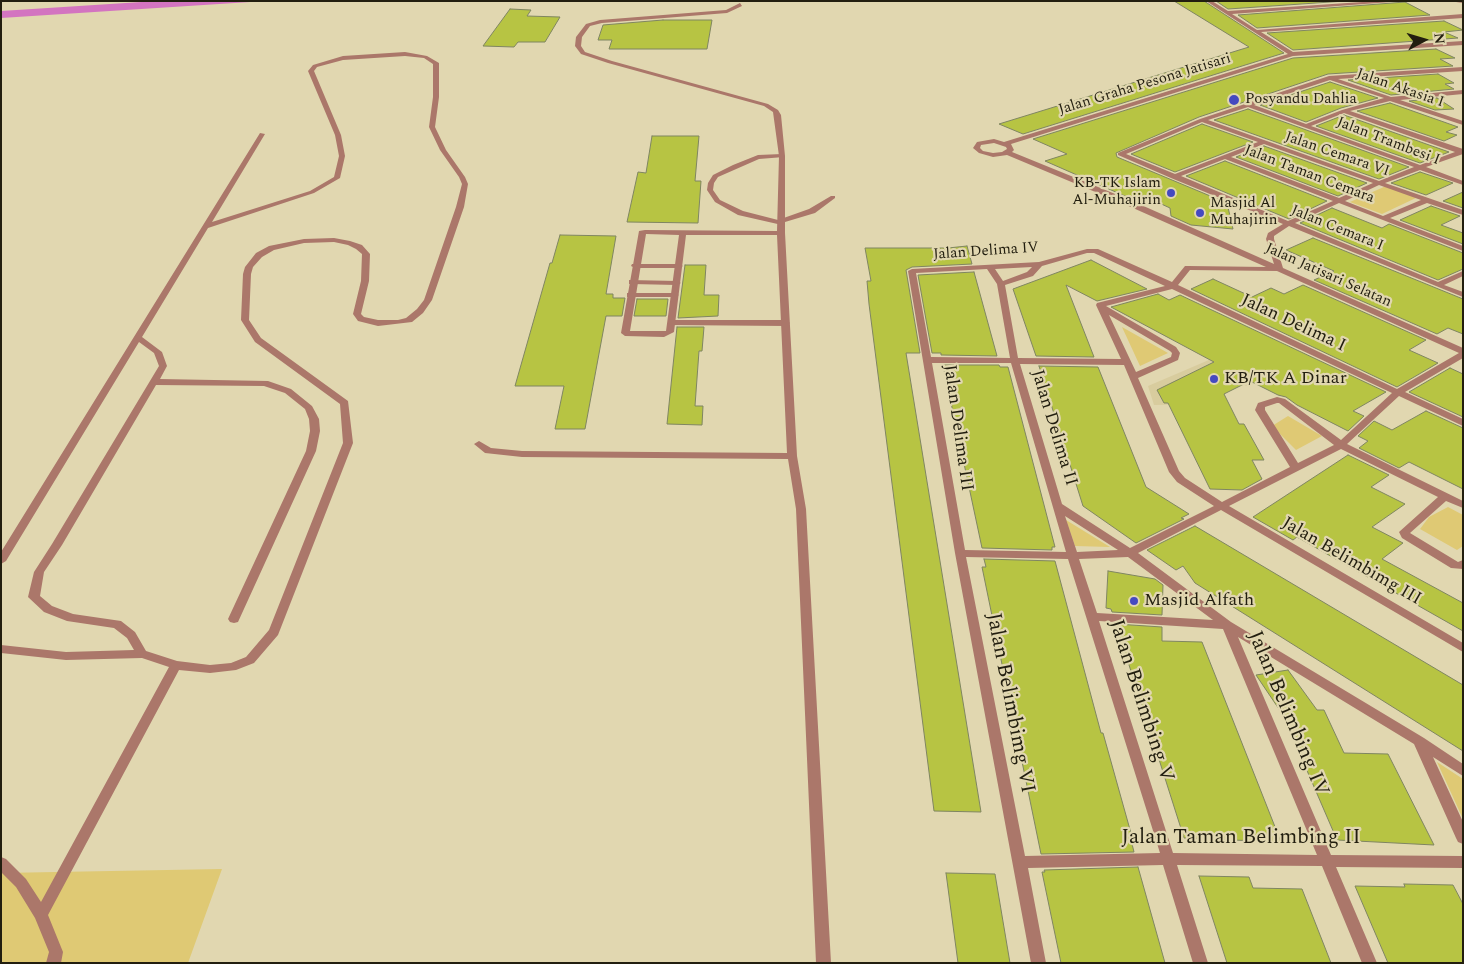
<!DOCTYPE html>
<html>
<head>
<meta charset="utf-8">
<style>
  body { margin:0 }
  #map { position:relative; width:1464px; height:964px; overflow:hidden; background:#e1d7b0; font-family:Spectral,serif }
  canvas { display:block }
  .frame { position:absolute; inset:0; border:2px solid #221e0f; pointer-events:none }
  .north { position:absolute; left:1399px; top:15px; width:50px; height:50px; -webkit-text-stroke:4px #e1d7b0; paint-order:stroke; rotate:84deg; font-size:14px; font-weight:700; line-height:20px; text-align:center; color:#221e0f }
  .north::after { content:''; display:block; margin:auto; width:18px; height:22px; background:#221e0f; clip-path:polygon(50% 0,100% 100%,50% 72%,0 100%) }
</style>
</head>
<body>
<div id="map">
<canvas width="1464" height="964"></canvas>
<div class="frame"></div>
<div class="north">N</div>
</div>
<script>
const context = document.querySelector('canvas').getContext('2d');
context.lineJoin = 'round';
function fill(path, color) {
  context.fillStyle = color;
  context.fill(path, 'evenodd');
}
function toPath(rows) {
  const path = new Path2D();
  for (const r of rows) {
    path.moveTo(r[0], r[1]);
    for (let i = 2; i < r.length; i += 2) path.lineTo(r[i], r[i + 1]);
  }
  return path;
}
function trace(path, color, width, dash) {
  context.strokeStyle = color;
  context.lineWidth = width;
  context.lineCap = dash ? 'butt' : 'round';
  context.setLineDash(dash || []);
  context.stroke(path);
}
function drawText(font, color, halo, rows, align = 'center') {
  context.font = font + ' Spectral,serif';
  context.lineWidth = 4.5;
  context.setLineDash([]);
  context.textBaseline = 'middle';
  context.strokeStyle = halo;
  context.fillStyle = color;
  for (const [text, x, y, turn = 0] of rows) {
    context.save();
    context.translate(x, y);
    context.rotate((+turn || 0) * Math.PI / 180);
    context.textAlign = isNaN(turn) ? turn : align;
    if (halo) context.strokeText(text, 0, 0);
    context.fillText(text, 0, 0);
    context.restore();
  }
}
const built = toPath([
  [1223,354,1268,376,1247,386,1241,384,1206,404,1154,405,1148,386]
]);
const green = toPath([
  [1386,186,1418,197,1382,214,1350,202],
  [1122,327,1168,353,1140,366],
  [1288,416,1322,436,1296,450,1272,426],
  [1448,507,1463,515,1463,546,1457,550,1420,529,1429,517],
  [1066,520,1110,547,1075,546],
  [1437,762,1463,779,1463,819],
  [222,869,188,963,1,963,1,873]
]);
const water = toPath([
  [157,1,266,1,1,18,1,11]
]);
const building = toPath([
  [1174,1,1204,1,1284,53,1023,134,999,124,1249,47,1174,1],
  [1216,1,1345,1,1228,9,1216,1],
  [1405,2,1430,15,1257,28,1238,15,1405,2],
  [510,9,531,10,527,16,560,17,545,42,518,42,514,47,483,46,510,9],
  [663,20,712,20,707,49,609,49,612,40,598,40,603,25,663,20],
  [1444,21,1463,30,1444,32,1458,38,1293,50,1267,33,1444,21],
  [1436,49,1455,58,1440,59,1453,66,1328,74,1199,117,1116,153,1117,157,1227,203,1233,229,1191,225,1171,216,1170,208,1144,196,1134,200,1045,161,1067,154,1033,139,1293,58,1436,49],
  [1438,74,1454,83,1445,84,1454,89,1391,95,1348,80,1438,74],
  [1330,82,1378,98,1341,108,1306,122,1260,105,1330,82],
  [1437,98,1454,109,1435,110,1409,101,1437,98],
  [1390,103,1458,127,1446,132,1457,135,1444,141,1357,111,1390,103],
  [1248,109,1409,167,1379,179,1214,120,1248,109],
  [1344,115,1449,152,1420,163,1316,126,1344,115],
  [1202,124,1253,142,1175,172,1131,154,1202,124],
  [652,136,699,136,695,181,701,181,698,223,627,222,638,172,646,173,652,136],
  [1264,146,1367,183,1338,196,1236,157,1264,146],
  [1225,161,1327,201,1289,219,1186,176,1225,161],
  [1420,172,1453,183,1426,195,1391,183,1420,172],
  [1463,192,1463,208,1443,201,1463,192],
  [1431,206,1460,216,1441,225,1463,233,1463,244,1400,220,1431,206],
  [1332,208,1382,228,1389,224,1463,253,1463,269,1438,280,1300,223,1332,208],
  [560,235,616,236,606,294,613,294,613,298,625,298,622,316,606,316,585,429,555,429,564,386,515,386,550,263,552,263,560,235],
  [1313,238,1463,299,1463,334,1448,328,1437,334,1314,280,1334,271,1286,250,1313,238],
  [967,246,972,264,912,267,906,270,920,353,906,353,981,812,934,811,869,304,867,281,871,281,865,248,948,248,967,246],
  [1091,260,1147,289,1097,301,1066,285,1094,357,1036,356,1013,289,1091,260],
  [685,265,706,265,704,295,719,295,718,316,678,318,685,265],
  [974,272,997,356,941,355,941,353,932,353,918,275,974,272],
  [1213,279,1252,297,1271,288,1284,294,1303,285,1426,340,1409,350,1438,363,1397,387,1191,289,1213,279],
  [1158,294,1169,300,1180,295,1386,392,1353,411,1364,416,1348,431,1297,405,1286,397,1278,395,1250,381,1224,394,1239,424,1244,424,1264,460,1252,460,1262,479,1242,490,1210,489,1168,403,1164,403,1157,390,1214,362,1111,307,1158,294],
  [637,299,668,299,666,316,634,316,637,299],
  [677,327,704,327,702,351,699,351,695,406,703,406,702,425,667,424,677,327],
  [943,365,999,365,1000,367,1008,367,1055,547,1052,547,1052,550,982,548,943,365],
  [1039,366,1098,367,1146,487,1189,514,1181,518,1184,519,1136,543,1083,506,1039,366],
  [1450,368,1463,374,1463,417,1409,392,1450,368],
  [1426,411,1463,428,1463,489,1409,462,1399,468,1359,448,1368,441,1358,436,1374,421,1392,430,1426,411],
  [1348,455,1389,475,1371,487,1405,504,1372,527,1403,543,1382,559,1463,603,1463,631,1297,537,1293,540,1253,517,1348,455],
  [1195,526,1463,685,1463,751,1195,583,1183,566,1176,570,1147,550,1195,526],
  [984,559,1055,561,1101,733,1103,733,1134,844,1132,844,1134,852,1041,854,982,567,986,567,984,559],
  [1108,571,1155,579,1163,585,1162,615,1112,612,1111,609,1106,608,1108,571],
  [1116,624,1162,627,1162,641,1202,642,1281,842,1184,838,1116,624],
  [1288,670,1317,710,1324,710,1344,753,1388,754,1434,845,1337,840,1283,715,1256,675,1288,670],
  [1138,867,1165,963,1061,963,1042,872,1045,872,1044,870,1138,867],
  [946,873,995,874,1010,963,958,963,946,873],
  [1199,876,1249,877,1253,888,1302,889,1331,963,1227,963,1199,876],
  [1404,884,1453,885,1463,904,1463,963,1388,963,1355,886,1405,887,1404,884]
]);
const lane = toPath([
  [405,52,427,56,439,63,439,97,435,127,446,150,465,177,468,184,464,207,432,300,423,313,412,322,378,326,358,321,353,314,361,281,362,254,356,249,348,245,334,242,304,243,274,250,262,257,253,267,251,274,249,320,261,338,348,401,353,443,278,635,254,663,236,670,210,673,179,670,48,915,63,952,61,963,46,963,49,952,35,918,16,887,1,872,1,857,6,859,26,879,41,902,169,667,142,658,66,660,1,653,1,645,66,652,134,650,127,638,114,628,67,621,44,612,28,597,34,572,52,544,159,366,154,353,139,342,6,561,1,564,1,552,260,133,265,134,212,222,310,191,334,177,339,156,335,135,308,71,313,65,343,56,405,52],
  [405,56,424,58,433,64,433,97,429,127,440,150,459,177,462,184,456,207,424,300,417,309,406,318,398,320,378,320,364,317,361,314,369,281,370,254,362,245,350,241,334,238,304,239,269,246,256,253,245,267,243,274,241,320,255,342,340,404,343,443,269,630,246,657,231,663,210,665,177,661,146,651,135,632,121,621,73,614,52,606,40,596,44,572,62,545,156,385,264,386,285,393,305,409,309,419,310,431,306,451,228,619,230,622,234,623,238,622,316,451,320,431,319,419,312,406,291,389,268,381,160,379,167,366,162,352,142,337,208,228,314,193,340,178,345,156,341,135,314,71,317,67,343,60,405,56],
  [782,154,784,155,784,157,759,159,718,177,714,183,713,190,720,200,743,211,778,220,809,209,831,196,835,196,835,198,815,213,785,222,785,225,782,225,738,215,715,202,707,190,708,183,713,175,733,165,758,155,782,154],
  [632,264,679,264,683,266,679,268,635,268,631,266,632,264],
  [629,280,677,281,681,283,677,285,632,284,629,284,629,280],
  [627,293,675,293,679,295,675,297,627,297,627,293],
  [672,320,786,320,790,323,786,326,669,325,668,323,672,320]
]);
const street = toPath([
  [1206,1,1212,1,1228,11,1377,1,1404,1,1232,14,1257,30,1463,14,1463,18,1261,32,1293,52,1463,41,1463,45,1293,56,1011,144,1014,150,1012,152,1130,200,1274,264,1266,239,1268,233,1283,224,1171,178,1118,155,1118,153,1200,119,1329,76,1463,67,1463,71,1338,79,1391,97,1463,90,1463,94,1400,100,1463,121,1463,125,1390,101,1350,111,1463,149,1463,154,1426,167,1463,181,1463,185,1420,170,1385,183,1463,210,1463,215,1427,203,1390,218,1463,246,1463,251,1339,203,1295,223,1438,282,1463,271,1463,276,1444,285,1463,292,1463,297,1289,226,1274,236,1274,239,1283,268,1463,348,1463,358,1405,392,1463,419,1463,426,1399,396,1347,444,1463,501,1463,508,1446,501,1410,533,1458,562,1463,560,1463,569,1451,568,1402,538,1399,532,1438,497,1341,449,1229,506,1463,643,1463,652,1221,510,1138,553,1231,622,1424,738,1463,764,1463,776,1433,757,1463,822,1463,844,1458,842,1456,838,1414,744,1238,637,1331,855,1463,856,1463,868,1336,867,1377,963,1362,963,1322,866,1177,865,1208,963,1193,963,1163,865,1028,868,1046,963,1031,963,955,553,908,271,912,269,1039,262,1087,249,1098,249,1172,282,1185,266,1188,266,1266,267,1124,204,1007,155,993,157,979,153,973,148,977,142,994,139,1004,142,1288,54,1206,1],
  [1330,80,1384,98,1342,110,1306,124,1254,105,1330,80],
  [1248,107,1414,167,1379,181,1208,120,1248,107],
  [1344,113,1455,152,1420,165,1311,126,1344,113],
  [1202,122,1258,142,1175,174,1126,154,1202,122],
  [994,143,1006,147,1007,149,1002,152,993,153,983,151,980,148,981,145,994,143],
  [1264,144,1373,183,1339,198,1231,157,1264,144],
  [1225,159,1333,201,1288,221,1181,176,1225,159],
  [1379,185,1421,200,1383,216,1345,201,1379,185],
  [1087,253,1094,253,1165,286,1097,303,1096,305,1121,359,1018,358,1005,285,1033,276,1042,266,1087,253],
  [1032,267,1027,272,1003,281,995,269,1032,267],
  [987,269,997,284,1010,358,931,357,916,273,987,269],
  [1190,270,1277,271,1459,353,1397,389,1178,285,1190,270],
  [1172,289,1392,393,1341,440,1285,399,1277,397,1258,403,1255,410,1290,467,1222,502,1185,478,1179,471,1138,378,1178,360,1180,353,1176,347,1106,306,1172,289],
  [1109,315,1170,351,1172,353,1171,357,1136,372,1109,315],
  [932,363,1011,363,1066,552,965,550,932,363],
  [1020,364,1124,365,1169,472,1177,482,1214,506,1130,548,1062,504,1020,364],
  [1277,403,1279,403,1334,445,1298,463,1265,410,1265,407,1277,403],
  [1065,516,1118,550,1077,552,1065,516],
  [966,557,1068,559,1160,853,1025,856,966,557],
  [1128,557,1213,620,1097,613,1079,559,1128,557],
  [1099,621,1223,629,1317,855,1173,853,1099,621],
  [1454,1,1463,1,1463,3,1456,2,1454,1],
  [740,3,742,6,727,13,602,23,590,26,582,37,581,46,585,52,612,61,768,104,778,110,781,115,785,156,785,233,797,456,806,509,831,963,816,963,796,509,788,459,522,457,485,453,474,444,479,441,491,448,522,451,787,453,777,235,686,235,674,332,664,337,625,336,621,333,639,231,645,230,777,231,779,156,773,112,764,106,608,63,581,54,575,46,576,37,586,24,600,20,726,10,740,3],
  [646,234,679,235,666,331,630,331,646,234]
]);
const markers = [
  [1234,100,6,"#454ac0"],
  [1171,193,5,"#454ac0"],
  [1200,213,5,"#454ac0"],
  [1214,379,5,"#454ac0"],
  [1134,601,5,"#454ac0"]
];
const farStreetnames = [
  ["Jalan Graha Pesona Jatisari",1145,85,-17],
  ["Jalan Akasia I",1400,89,19],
  ["Jalan Trambesi I",1388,142,21],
  ["Jalan Cemara VI",1337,155,19],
  ["Jalan Taman Cemara",1309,175,21],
  ["Jalan Cemara I",1337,229,22],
  ["Jalan Delima IV",986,252,-4],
  ["Jalan Jatisari Selatan",1328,276,24]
];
const farPoinames = [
  ["Posyandu Dahlia",1245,100],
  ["KB-TK Islam",1161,184,"right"],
  ["Al-Muhajirin",1161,201,"right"],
  ["Masjid Al",1210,204],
  ["Muhajirin",1210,221]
];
const streetNames = [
  ["Jalan Delima I",1293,324,25],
  ["Jalan Delima III",957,428,82],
  ["Jalan Delima II",1053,428,73],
  ["Jalan Belimbimg III",1351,562,30]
];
const poiNames = [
  ["KB/TK A Dinar",1224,379],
  ["Masjid Alfath",1144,601]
];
const nearStreetnames = [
  ["Jalan Belimbing V",1140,701,72],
  ["Jalan Belimbimg VI",1009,703,79],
  ["Jalan Belimbing IV",1287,714,67],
  ["Jalan Taman Belimbing II",1241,839]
];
fill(built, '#d8cc9e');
fill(green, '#dfc974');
fill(water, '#d374c0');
fill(building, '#b7c443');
trace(building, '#7f8561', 1);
fill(lane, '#ab776a');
fill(street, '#ab776a');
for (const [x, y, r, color] of markers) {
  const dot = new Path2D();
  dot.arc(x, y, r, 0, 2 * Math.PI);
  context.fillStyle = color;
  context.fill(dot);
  trace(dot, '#e1d7b0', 2);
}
drawText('15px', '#221e0f', '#e1d7b0', farStreetnames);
drawText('15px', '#221e0f', '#e1d7b0', farPoinames, 'left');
drawText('18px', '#221e0f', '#e1d7b0', streetNames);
drawText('18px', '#221e0f', '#e1d7b0', poiNames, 'left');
drawText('21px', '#221e0f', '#e1d7b0', nearStreetnames);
</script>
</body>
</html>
